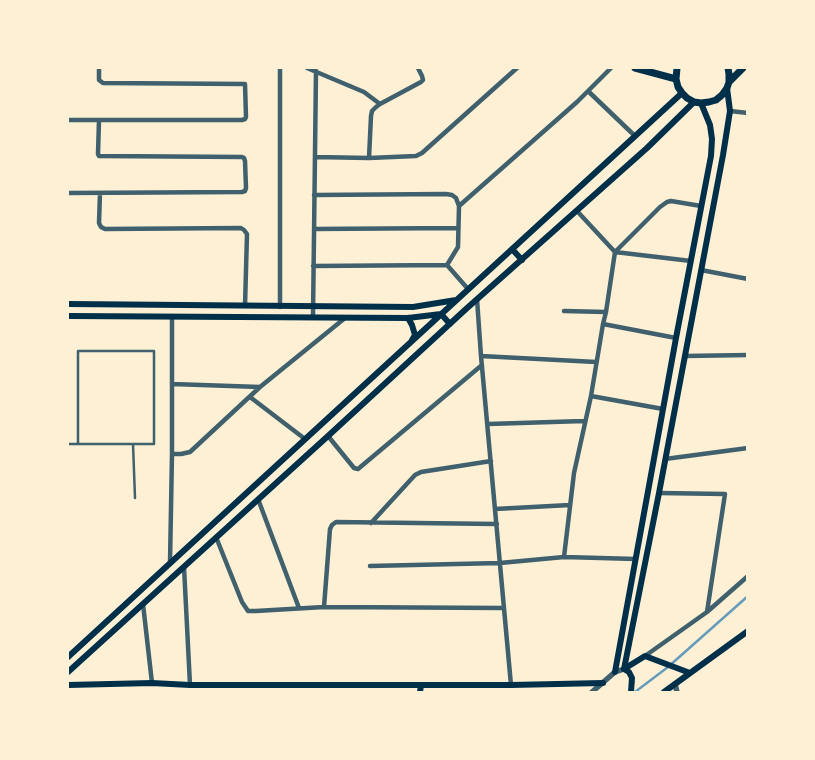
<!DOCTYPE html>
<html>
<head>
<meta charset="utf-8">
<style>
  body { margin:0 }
  #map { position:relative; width:815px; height:760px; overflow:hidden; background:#fdf0d5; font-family:"Fira Sans Condensed",sans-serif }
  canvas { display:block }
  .frame { position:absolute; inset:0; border:69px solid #fdf0d5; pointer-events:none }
</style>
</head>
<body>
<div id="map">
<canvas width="815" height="760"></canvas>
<div class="frame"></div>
</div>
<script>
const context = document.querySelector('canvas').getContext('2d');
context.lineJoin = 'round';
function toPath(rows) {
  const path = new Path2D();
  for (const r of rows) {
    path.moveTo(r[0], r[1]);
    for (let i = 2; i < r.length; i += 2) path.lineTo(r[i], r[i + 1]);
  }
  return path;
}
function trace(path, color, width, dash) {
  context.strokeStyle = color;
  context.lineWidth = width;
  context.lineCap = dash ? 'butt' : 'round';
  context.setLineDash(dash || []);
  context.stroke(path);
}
const stream = toPath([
  [635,692,668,667,748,596]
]);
const service = toPath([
  [68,444,154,444,154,351,78,351,78,444],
  [133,444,135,498]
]);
const minor = toPath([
  [280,68,280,307],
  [307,68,364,92,380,104],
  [588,91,635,136],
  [730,111,748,113],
  [68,120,242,120,245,119,246,117,245,84,103,83,99,80,99,68],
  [315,157,369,158,416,156,422,153,517,68],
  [369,158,371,116,372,111,376,107,380,104,421,82,423,80,422,76,418,68],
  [68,193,242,192,245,191,246,188,245,161,244,158,242,157,99,156,98,154,99,120],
  [100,193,99,223,101,227,105,229,241,228,244,230,247,234,245,306],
  [314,195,446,194,452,195,456,198,459,206,458,247,447,265,468,289],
  [459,206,577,102,611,68],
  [577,211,615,252,691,261],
  [314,229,458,228],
  [615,252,660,207,667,202,671,201,701,206],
  [313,266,447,265],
  [701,270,748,279],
  [477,299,481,356,511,685],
  [564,311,606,312],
  [313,317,316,71],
  [603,324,676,338],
  [481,356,596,362],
  [685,356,748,355],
  [172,384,260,387],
  [591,396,663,409],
  [250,397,305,439],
  [488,424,584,421],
  [328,436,354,468,358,469,482,365],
  [172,454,181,454,190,452,260,387,345,318],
  [665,459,748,448],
  [659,493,725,494,707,612],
  [258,499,299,608],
  [495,509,570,505],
  [371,523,415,475,421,472,491,461],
  [216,537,242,602,248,611,256,611,324,607,504,608],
  [564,557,574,473,591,396,603,324,606,312,615,252],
  [170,563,172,454,172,317],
  [370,566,500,563,564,557,636,559],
  [184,567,190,685],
  [143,604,152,683],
  [324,607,330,529,332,525,336,522,497,524],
  [645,656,707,612,748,576]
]);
const tertiary = toPath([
  [675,684,677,692],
  [592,692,615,672,624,669]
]);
const secondary = toPath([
  [512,249,522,260],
  [68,304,413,307,456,300],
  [68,316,408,318,441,314,450,324],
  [408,318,412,325,415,335,412,340],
  [68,657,682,93],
  [624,669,659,493,723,155,730,111,727,88],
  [624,669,645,656,690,673],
  [624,669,629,672,632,678,631,692],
  [68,672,328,436,466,309,647,148,694,102],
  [615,672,676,338,711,156,712,139,710,125,701,103],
  [68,685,152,683,190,685,511,685,603,683],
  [420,692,421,685],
  [664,692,748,631]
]);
const primary = toPath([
  [635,68,676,79],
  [677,68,676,79,678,87,682,93,687,98,694,102,701,103,709,102,716,100,722,95,727,88,729,82,729,74,728,68],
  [729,82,743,68]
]);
trace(stream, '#669bbc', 2.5);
trace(service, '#3f606c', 2.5);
trace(minor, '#3f606c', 4.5);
trace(tertiary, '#3f606c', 5.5);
trace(secondary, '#003049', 6);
trace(primary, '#003049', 7);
</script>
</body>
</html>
